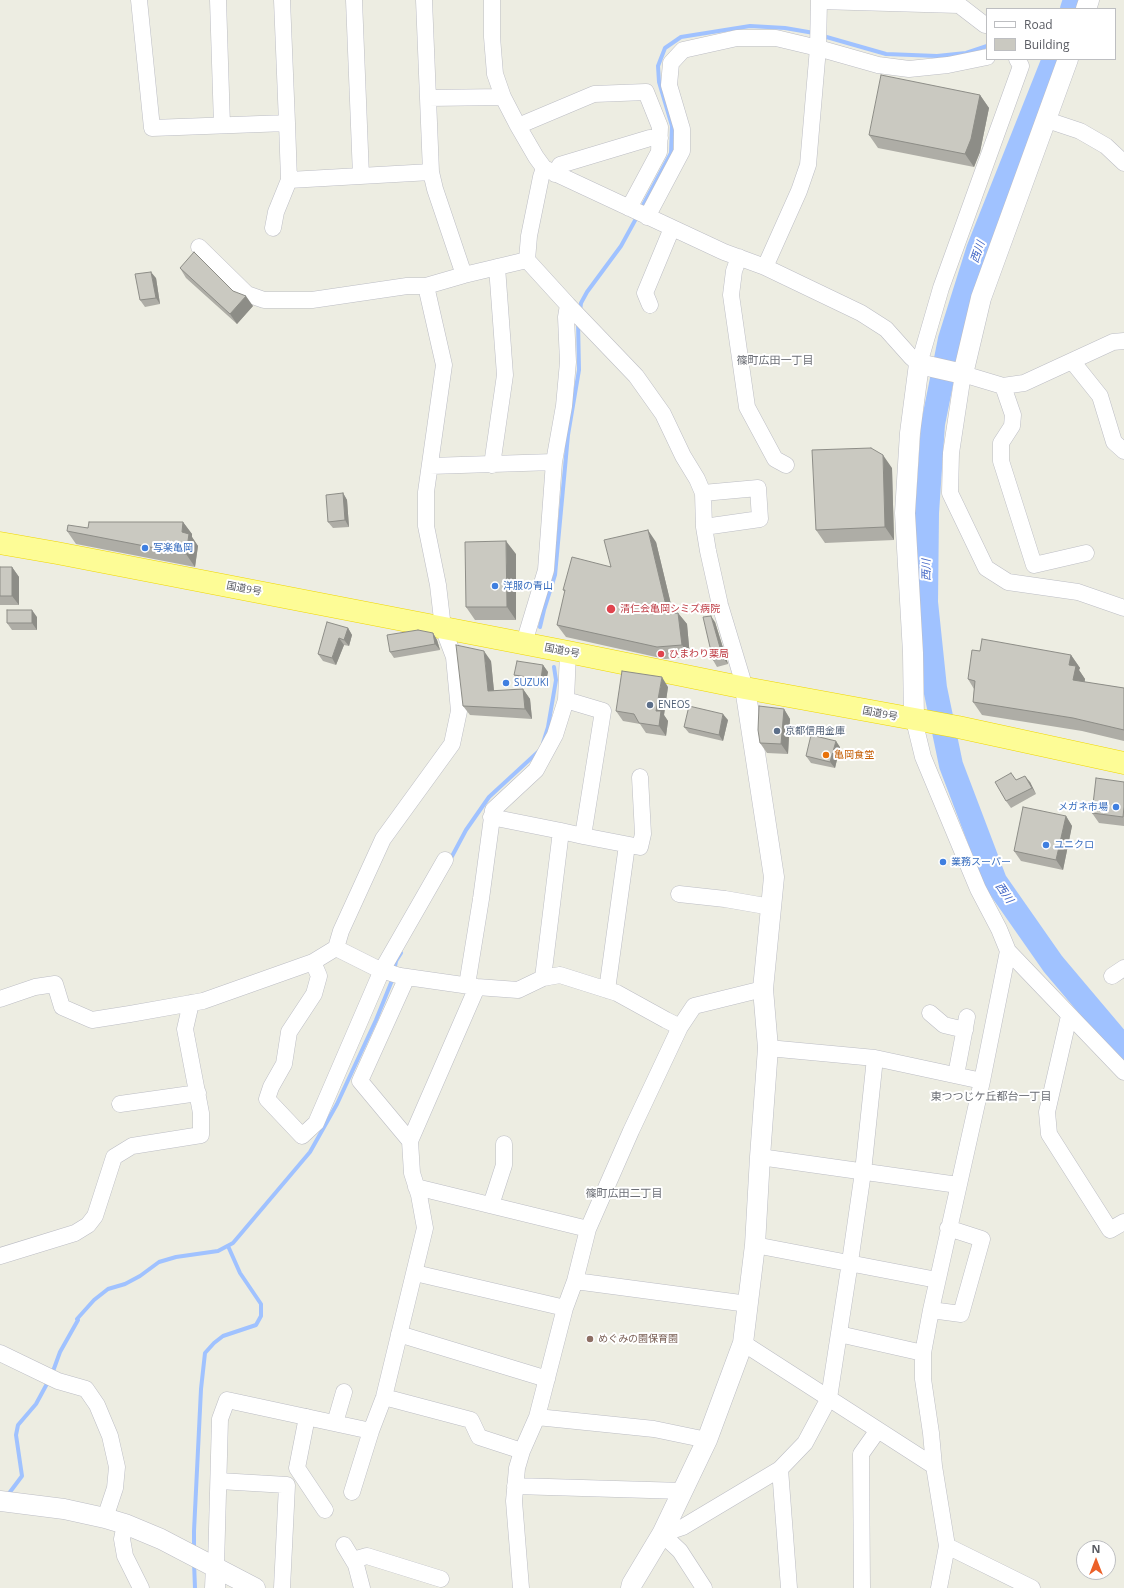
<!DOCTYPE html>
<html>
<head>
<meta charset="utf-8">
<style>
  body { margin:0 }
  #map { position:relative; width:1124px; height:1588px; overflow:hidden; background:#edede2; font-family:"Open Sans",sans-serif }
  canvas { display:block }
  .legend { position:absolute; left:986px; top:8px; width:130px; height:52px; box-sizing:border-box; background:#fff; border:1px solid #bdbec1; margin:0; padding:5px 7px; list-style:none; font-size:12px; color:#5a5c63 }
  .legend li { display:flex; align-items:center; gap:8px; height:20px }
  .legend b { width:20px; border:1px solid #bdbec1 }
  .north { position:absolute; left:1076px; top:1540px; width:40px; height:40px; box-sizing:border-box; background:#fff; border:1px solid #bdbec1; border-radius:50%; rotate:0deg; font-size:11px; font-weight:700; line-height:16px; text-align:center; color:#5a5c63 }
  .north::after { content:''; display:block; margin:auto; width:14px; height:18px; background:#ec6129; clip-path:polygon(50% 0,100% 100%,50% 72%,0 100%) }
</style>
</head>
<body>
<div id="map">
<canvas width="1124" height="1588"></canvas>
<ul class="legend">
<li><b style="height:5px;background:#fff"></b>Road</li>
<li><b style="height:11px;background:#cac9c1"></b>Building</li>
</ul>
<div class="north">N</div>
</div>
<script>
const context = document.querySelector('canvas').getContext('2d');
context.lineJoin = 'round';
function toPath(rows) {
  const path = new Path2D();
  for (const r of rows) {
    path.moveTo(r[0], r[1]);
    for (let i = 2; i < r.length; i += 2) path.lineTo(r[i], r[i + 1]);
  }
  return path;
}
function trace(path, color, width, dash) {
  context.strokeStyle = color;
  context.lineWidth = width;
  context.lineCap = dash ? 'butt' : 'round';
  context.setLineDash(dash || []);
  context.stroke(path);
}
function fill(path, color) {
  context.fillStyle = color;
  context.fill(path, 'evenodd');
}
function drawText(font, color, halo, rows, align = 'center') {
  context.font = font + ' "Open Sans","Noto Sans JP",sans-serif';
  context.lineWidth = 4;
  context.setLineDash([]);
  context.textBaseline = 'middle';
  context.strokeStyle = halo;
  context.fillStyle = color;
  for (const [text, x, y, turn = 0] of rows) {
    context.save();
    context.translate(x, y);
    context.rotate((+turn || 0) * Math.PI / 180);
    context.textAlign = isNaN(turn) ? turn : align;
    if (halo) context.strokeText(text, 0, 0);
    context.fillText(text, 0, 0);
    context.restore();
  }
}
const stream = toPath([
  [823,36,886,54,937,56,966,53,987,46],
  [641,209,671,153,672,126,659,82,658,66,665,48,681,37,750,26,785,28,814,33],
  [580,311,581,303,587,292,621,246,638,215],
  [540,627,544,610,555,575,568,435,579,370,578,321],
  [543,743,548,727,556,680,554,667],
  [450,860,466,830,489,797,539,751],
  [394,971,396,961,401,953],
  [52,1374,60,1352,78,1320,77,1319,94,1300,108,1289,125,1284,140,1276,159,1262,176,1257,218,1251,233,1243,310,1152,337,1104,376,1020,393,978],
  [7,1496,22,1476,16,1435,18,1425,36,1404,49,1380],
  [194,1550,194,1531,201,1389,205,1353,214,1343,223,1336,256,1325,261,1316,261,1304,240,1273,228,1246],
  [194,1562,195,1588]
]);
const river = toPath([
  [1072,9,1075,0],
  [1054,59,978,250,950,339,933,424,927,513,926,602,935,688,951,765,995,881,1053,964,1124,1048]
]);
const minor = toPath([
  [139,0,152,128,287,123,289,180,431,172,435,189,464,275],
  [218,0,222,125],
  [282,0,287,123],
  [354,0,361,176],
  [424,0,431,172],
  [492,0,492,37,495,74,503,97,518,126,536,157,544,168,724,252,765,267,861,313,886,329,911,357,919,364,941,288,1021,66,1017,59],
  [956,0,959,5,985,25],
  [819,1,959,5],
  [428,98,503,97],
  [1047,120,1080,131,1106,146,1124,163],
  [518,126,594,94,646,92,660,127,659,152,629,208],
  [544,168,541,177,529,236,527,260,568,305,636,376,663,414,683,456,697,479,703,493,704,527,708,551,720,605,745,688],
  [555,174,560,165,650,138,660,138],
  [647,217,682,151,682,129,669,85,671,63,683,50,737,38,776,38,818,48,878,65,909,69,948,65,987,57],
  [273,228,276,212,289,180],
  [199,247,247,294,264,300,312,300,407,286,426,286,464,275,527,260],
  [739,257,734,271,731,295,747,407,775,459,786,465],
  [765,267,799,191,808,165,818,48,819,0],
  [650,305,645,293,672,228],
  [1124,341,1113,342,1024,383,1003,386,963,374,951,453,950,493,986,568,1008,582,1078,592,1124,608],
  [1072,361,1100,396,1114,442,1124,451],
  [1003,386,1013,415,1012,426,1001,443,1001,461,1034,565,1086,553],
  [492,465,505,375,497,267],
  [430,466,554,462],
  [703,493,758,488,760,519,704,527],
  [524,643,546,570,554,462,564,406,568,362,566,317,568,305],
  [914,720,923,757,978,889,999,929,1008,951,1124,1072],
  [491,817,561,831],
  [583,836,640,847,643,834,640,777],
  [679,894,725,899,771,907],
  [336,948,378,969,400,976,477,987,518,990,543,978,560,975,617,993,666,1020,680,1027],
  [313,962,319,976,314,994,289,1032,284,1064,271,1087,267,1099,302,1136,316,1123,382,970,445,860],
  [1112,976,1124,968],
  [407,977,360,1081,410,1141],
  [543,978,561,831,583,836,603,711,566,700,568,652],
  [467,985,481,899,493,810,536,770,555,735,566,700],
  [607,990,627,845],
  [0,999,35,987,55,984,62,1007,92,1020,130,1014,203,1001,313,962,336,948,341,931,383,839,452,744,459,711,454,657,443,628,438,585,426,526,426,492,444,365,426,286],
  [930,1013,944,1025,965,1030],
  [1069,1016,1047,1112,1049,1134,1110,1230,1124,1222],
  [768,1048,875,1058,982,1081],
  [956,1075,967,1017],
  [120,1104,198,1093],
  [760,1157,958,1185],
  [416,1187,588,1229],
  [491,1205,504,1165,504,1144],
  [755,1245,937,1280],
  [0,1256,75,1233,88,1225,95,1216,114,1157,132,1146,201,1135,201,1113,185,1029,191,1003],
  [415,1273,565,1308],
  [575,1281,748,1304],
  [931,1310,961,1314,982,1239,948,1228],
  [399,1334,547,1379],
  [839,1334,923,1353],
  [743,1343,934,1466],
  [0,1353,58,1381,86,1389,97,1405,110,1436,117,1467,115,1488,105,1518],
  [384,1397,471,1420,479,1437,522,1451],
  [307,1417,297,1468,325,1510],
  [537,1417,654,1429,707,1440],
  [335,1423,344,1392],
  [219,1481,287,1485,282,1588],
  [515,1486,683,1491],
  [352,1492,371,1431],
  [125,1524,122,1539,125,1556,141,1588],
  [344,1545,356,1565,362,1588],
  [947,1546,1032,1588],
  [353,1560,367,1556,441,1579],
  [216,1566,220,1419,227,1400,371,1431,384,1397,425,1228,419,1195,412,1173,410,1141,477,987],
  [521,1588,514,1501,517,1468,522,1451,537,1417,565,1308,575,1281,588,1229,631,1131,680,1027,694,1006,763,989],
  [704,1588,680,1551,662,1534,683,1527,780,1469],
  [789,1588,780,1469,805,1443,829,1398,850,1262,863,1172,875,1058],
  [862,1588,861,1454,878,1430],
  [939,1588,947,1546,934,1466,931,1433,923,1379,923,1353,931,1310,982,1081,1008,951]
]);
const tertiary = toPath([
  [1086,9,1089,0],
  [914,720,913,653,905,513,910,433,919,364,963,374,981,298,1068,59],
  [0,1501,64,1509,105,1518,125,1524,161,1539,255,1588],
  [215,1588,216,1566],
  [631,1588,632,1584,662,1534,707,1440,743,1343,755,1245,760,1157,768,1048,763,989,774,877,745,688]
]);
const trunk = toPath([
  [0,543,57,553,568,652,745,688,958,727,1124,763]
]);
const wall = toPath([
  [980,95,989,108,980,152,974,167,878,148,869,135],
  [180,268,233,291,253,306,237,324,186,278],
  [156,278,160,304,145,307,140,300],
  [892,468,894,540,825,543,816,530],
  [343,493,347,500,349,527,333,528,328,522],
  [183,522,192,534,192,537,198,546,195,567,76,544,67,531,88,528],
  [656,542,673,613,678,613,687,624,690,657,665,659,566,637,557,625,565,592,563,590,611,567],
  [516,554,516,620,475,620,466,607],
  [0,567,12,567,19,577,19,605,0,605],
  [37,617,37,630,12,630,7,623],
  [715,622,728,664,717,667,713,660],
  [348,628,352,635,349,646,344,645,336,665,323,661,318,654],
  [433,633,437,640,440,650,394,658,390,652],
  [1071,655,1080,668,1079,670,1085,679,1085,682,1124,688,1124,741,1082,731,982,715,973,702,974,689,968,679],
  [491,661,494,691,523,689,530,699,532,719,470,715,463,706],
  [543,665,548,672,545,686,519,681,514,675],
  [668,687,664,715,668,721,666,736,646,733,640,724,623,721,616,711],
  [784,709,790,719,788,754,767,753,760,743],
  [728,720,723,741,689,733,684,727],
  [840,747,835,768,811,763,806,756],
  [1016,780,1030,782,1036,794,1011,808,1006,801],
  [1124,782,1124,826,1099,823,1092,813],
  [1066,816,1072,826,1063,870,1021,861,1014,851]
]);
const shadedWall = toPath([
  [980,95,989,108,980,152,974,167,965,154],
  [151,272,156,278,160,304,156,298],
  [246,296,253,306,237,324,230,314],
  [883,455,892,468,894,540,885,527],
  [343,493,347,500,349,527,345,520],
  [183,522,192,534,192,537,198,546,195,567,186,554,182,532],
  [648,530,656,542,676,625,668,614],
  [506,541,516,554,516,620,507,607],
  [12,567,19,577,19,605,12,596],
  [32,610,37,617,37,630,32,623],
  [678,613,687,624,690,657,682,645],
  [711,616,715,622,728,664,723,658],
  [348,628,352,635,349,646,344,640],
  [433,633,437,640,440,650,435,644],
  [339,638,344,645,336,665,332,658],
  [484,651,491,661,495,701,488,691],
  [1071,655,1080,668,1079,670,1085,679,1082,693,1073,680,1069,665],
  [543,665,548,672,545,686,541,679],
  [662,677,668,687,664,715,668,721,666,736,659,726,656,711],
  [523,689,530,699,532,719,525,709],
  [784,709,790,719,788,754,781,744],
  [723,714,728,720,723,741,719,735],
  [836,741,840,747,835,768,830,762],
  [1025,776,1030,782,1036,794,1032,788],
  [1066,816,1072,826,1063,870,1056,860]
]);
const building = toPath([
  [881,75,980,95,971,139,965,154,869,135,881,75],
  [194,252,233,291,246,296,230,314,180,268,194,252],
  [151,272,156,298,140,300,135,274,151,272],
  [871,448,883,455,885,527,816,530,812,450,871,448],
  [343,493,345,520,328,522,326,495,343,493],
  [89,522,183,522,182,532,189,534,186,554,67,531,68,525,88,528,89,522],
  [648,530,668,614,678,613,682,645,657,647,557,625,565,590,563,590,572,557,611,567,604,540,648,530],
  [506,541,507,607,466,607,465,542,506,541],
  [0,567,12,567,12,596,0,596,0,567],
  [7,610,32,610,32,623,7,623,7,610],
  [711,616,723,658,713,660,703,617,711,616],
  [327,622,348,628,344,640,339,638,332,658,318,654,327,622],
  [418,630,433,633,435,644,390,652,387,635,418,630],
  [982,639,1071,655,1069,665,1076,666,1073,680,1124,688,1124,730,1073,718,973,702,975,681,968,679,972,650,980,651,982,639],
  [456,645,484,651,488,691,523,689,525,709,463,706,456,645],
  [517,661,543,665,541,679,514,675,517,661],
  [622,671,662,677,656,711,661,711,659,726,639,723,634,714,616,711,622,671],
  [689,706,723,714,719,735,684,727,689,706],
  [759,706,784,709,781,744,760,743,758,730,759,706],
  [811,735,836,741,830,762,806,756,811,735],
  [1011,773,1016,780,1025,776,1032,788,1006,801,995,782,1011,773],
  [1096,778,1124,782,1124,807,1123,817,1092,813,1096,778],
  [1023,807,1066,816,1056,860,1014,851,1023,807]
]);
const markers = [
  [145,548,4,"#3f7fe0"],
  [495,586,4,"#3f7fe0"],
  [611,609,5,"#e0444e"],
  [661,654,4,"#e0444e"],
  [506,683,4,"#3f7fe0"],
  [650,705,4,"#5c6f8a"],
  [777,731,4,"#5c6f8a"],
  [826,755,4,"#e8710a"],
  [1116,807,4,"#3f7fe0"],
  [1046,845,4,"#3f7fe0"],
  [943,862,4,"#3f7fe0"],
  [590,1339,4,"#8d6e63"]
];
const shopNames = [
  ["写楽亀岡",153,548],
  ["洋服の青山",503,586],
  ["SUZUKI",514,683],
  ["メガネ市場",1108,807,"right"],
  ["ユニクロ",1054,845],
  ["業務スーパー",951,862]
];
const streetNames = [
  ["国道9号",244,589,11],
  ["国道9号",562,651,11],
  ["国道9号",880,714,11]
];
const healthNames = [
  ["清仁会亀岡シミズ病院",620,609],
  ["ひまわり薬局",669,654]
];
const serviceNames = [
  ["ENEOS",658,705],
  ["京都信用金庫",785,731]
];
const foodNames = [
  ["亀岡食堂",834,755]
];
const educationNames = [
  ["めぐみの園保育園",598,1339]
];
const waterNames = [
  ["西川",978,252,-71],
  ["西川",927,570,-90],
  ["西川",1004,893,56]
];
const neighbourhoodNames = [
  ["篠町広田一丁目",775,361],
  ["東つつじケ丘都台一丁目",991,1097],
  ["篠町広田二丁目",624,1194]
];
trace(stream, '#a0c2ff', 4);
trace(river, '#a0c2ff', 24);
trace(minor, '#bcbdc4', 17);
trace(tertiary, '#bcbdc4', 21);
trace(trunk, '#efd600', 23);
trace(minor, '#fff', 16);
trace(tertiary, '#fff', 20);
trace(trunk, '#fdfc96', 22);
fill(wall, '#aeada6');
fill(shadedWall, '#8d8d87');
fill(building, '#cac9c1');
trace(building, '#8d8d87', 1);
for (const [x, y, r, color] of markers) {
  const dot = new Path2D();
  dot.arc(x, y, r, 0, 2 * Math.PI);
  context.fillStyle = color;
  context.fill(dot);
  trace(dot, '#fff', 1.5);
}
drawText('10px', '#366cbe', '#fff', shopNames, 'left');
drawText('10px', '#5a5c63', '#fff', streetNames);
drawText('10px', '#be3a42', '#fff', healthNames, 'left');
drawText('10px', '#4e5e75', '#fff', serviceNames, 'left');
drawText('10px', '#c56008', '#fff', foodNames, 'left');
drawText('10px', '#785e54', '#fff', educationNames, 'left');
drawText('italic 11px', '#4065c5', '#fff', waterNames);
drawText('11px', '#6b6e75', '#fff', neighbourhoodNames);
</script>
</body>
</html>
